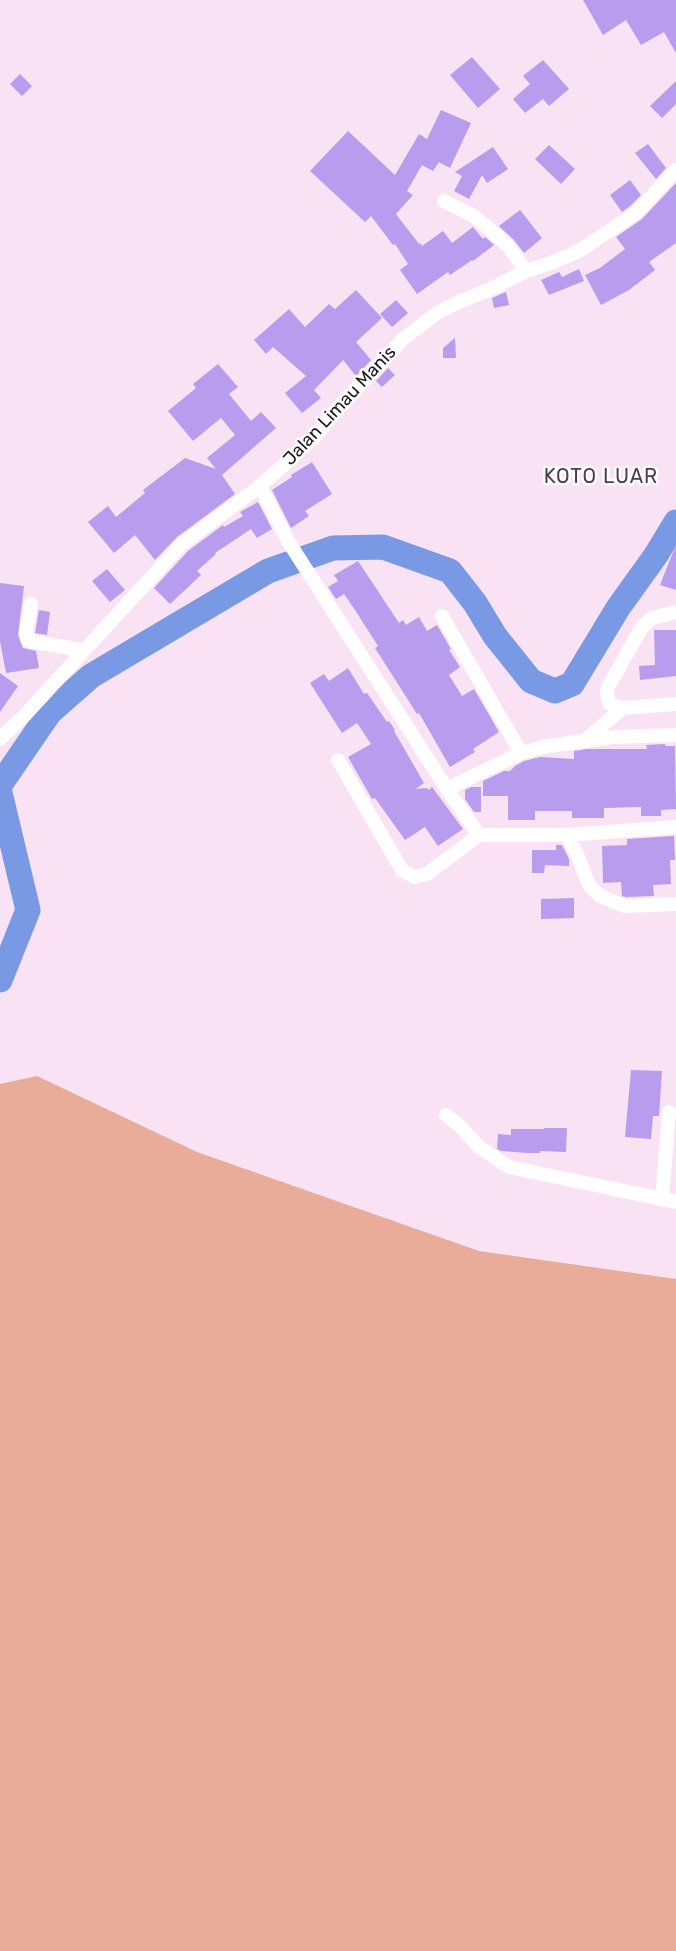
<!DOCTYPE html>
<html>
<head>
<meta charset="utf-8">
<style>
  body { margin:0 }
  canvas { display:block; background:#f9e2f4 }
</style>
</head>
<body>
<canvas width="676" height="1951"></canvas>
<script>
const context = document.querySelector('canvas').getContext('2d');
context.lineJoin = 'round';
function fill(path, color) {
  context.fillStyle = color;
  context.fill(path, 'evenodd');
}
function toPath(rows) {
  const path = new Path2D();
  for (const r of rows) {
    path.moveTo(r[0], r[1]);
    for (let i = 2; i < r.length; i += 2) path.lineTo(r[i], r[i + 1]);
  }
  return path;
}
function trace(path, color, width, dash) {
  context.strokeStyle = color;
  context.lineWidth = width;
  context.lineCap = dash ? 'butt' : 'round';
  context.setLineDash(dash || []);
  context.stroke(path);
}
function drawText(font, color, halo, rows, align = 'center') {
  context.font = font + ' Rubik,sans-serif';
  context.lineWidth = 5;
  context.setLineDash([]);
  context.textBaseline = 'middle';
  context.strokeStyle = halo;
  context.fillStyle = color;
  for (const [text, x, y, turn = 0] of rows) {
    context.save();
    context.translate(x, y);
    context.rotate((+turn || 0) * Math.PI / 180);
    context.textAlign = isNaN(turn) ? turn : align;
    if (halo) context.strokeText(text, 0, 0);
    context.fillText(text, 0, 0);
    context.restore();
  }
}
const green = toPath([
  [37,1076,197,1152,479,1251,676,1279,676,1951,0,1951,0,1084]
]);
const river = toPath([
  [0,785,50,712,91,676,268,571,333,548,383,547,450,571,475,603,495,636,531,681,555,691,572,684,618,608,656,555,676,522],
  [0,793,28,910,0,980]
]);
const building = toPath([
  [583,0,676,0,676,53,664,32,641,45,626,20,603,35],
  [472,57,500,89,478,108,450,75],
  [543,60,569,89,549,106,543,99,525,113,513,99,530,84,523,76],
  [20,74,32,86,22,96,10,84],
  [676,81,676,104,662,118,650,106],
  [441,110,471,123,450,168,439,162,433,171,422,165,407,191,413,195,396,214,419,244,420,243,422,246,443,231,452,243,473,227,483,239,485,237,494,245,473,261,472,260,450,275,448,272,417,294,400,270,408,264,395,244,393,245,371,216,365,222,310,171,348,131,395,175,419,134,427,139],
  [648,144,666,168,656,179,635,153],
  [549,145,575,169,561,184,535,159],
  [493,147,508,169,487,183,482,175,469,199,454,191,462,176,455,172],
  [630,180,641,195,630,206,622,212,610,195],
  [676,183,676,243,649,262,655,270,629,290,601,305,585,275,600,268,625,249,616,237,642,219],
  [520,210,542,238,524,253,514,240,499,226],
  [579,269,584,281,549,295,541,280,559,272,562,277],
  [356,290,382,318,356,342,371,360,356,376,343,360,314,390,321,398,302,413,285,393,306,376,273,347,266,354,254,340,289,309,305,327,329,304,335,309],
  [506,292,509,305,494,308,492,298],
  [396,300,408,313,392,327,380,314],
  [455,338,456,358,443,358,443,348],
  [218,364,238,387,229,394,251,421,261,412,276,428,222,475,235,494,177,537,155,560,135,535,114,553,88,522,108,506,116,517,145,493,143,490,185,458,216,469,207,458,235,435,221,418,193,441,168,411,196,388,193,384],
  [388,368,395,375,382,387,376,381],
  [312,462,332,494,305,511,309,516,291,528,272,490,292,477,291,475],
  [258,502,272,529,257,538,251,529,215,553,216,554,197,571,201,575,170,604,154,588,188,551,223,525,224,527,243,516,240,512],
  [675,547,676,547,676,590,660,585],
  [358,561,399,623,403,620,406,625,419,617,427,631,437,625,451,649,449,650,460,667,449,675,462,696,474,689,499,732,473,749,475,752,450,767,419,713,417,714,375,648,378,646,355,610,344,594,336,599,328,587,338,581,334,575],
  [107,569,125,590,110,602,92,581],
  [0,583,24,586,18,635,23,648,36,651,39,668,6,673,0,641],
  [39,610,50,612,47,635,35,633],
  [654,630,676,630,676,676,640,680,639,666,655,665],
  [348,668,364,694,367,693,387,722,389,721,395,730,394,731,424,783,416,789,427,788,429,790,432,787,463,829,438,846,425,827,405,840,375,798,372,799,348,757,371,744,357,723,342,733,310,683,324,674,329,681],
  [0,673,18,686,0,712],
  [665,744,665,746,675,746,676,809,661,810,661,816,641,816,641,807,604,808,604,818,572,818,572,811,535,811,535,820,508,820,508,796,483,796,483,781,504,771,510,771,515,766,524,761,540,757,574,759,574,751,587,749,647,749,646,745],
  [471,787,481,787,481,812,474,812,465,799,465,790],
  [674,836,675,860,670,860,671,884,653,885,654,896,626,897,622,896,621,882,603,883,602,846,627,845,627,839],
  [556,845,562,845,569,859,569,866,545,865,544,873,532,873,532,850,556,850],
  [574,898,574,918,541,919,541,899],
  [631,1070,662,1071,659,1116,653,1116,651,1139,625,1137],
  [544,1128,567,1128,566,1152,540,1151,540,1153,528,1153,501,1151,497,1149,498,1134,511,1135,511,1129,544,1129]
]);
const minor = toPath([
  [444,201,472,215,486,226,508,246,526,271],
  [260,486,288,541,447,789,479,835,566,835,676,827],
  [31,604,26,633,28,641,83,650],
  [676,612,652,618,642,627,608,687,607,695,610,704,623,708,676,704],
  [442,616,521,753],
  [0,739,25,715,182,544,260,486,313,439,340,406,403,339,437,313,459,302,491,289,526,271,551,263,579,251,636,213,676,170],
  [584,741,623,708],
  [338,760,402,870,414,877,427,874,479,835],
  [447,789,521,753,548,746,613,737,676,735],
  [566,835,576,852,589,885,600,896,624,906,676,904],
  [446,1115,460,1126,479,1147,509,1167,676,1202],
  [662,1200,669,1112]
]);
const streetNames = [
  ["Jalan Limau Manis",340,406,-47]
];
const quarterNames = [
  ["KOTO LUAR",601,477]
];
fill(green, '#e8ac98');
trace(river, '#7999e5', 25);
fill(building, '#b89ced');
trace(minor, '#fff', 14);
drawText('18px', '#1c141a', '#fff', streetNames);
context.letterSpacing = '1px';
drawText('20px', '#4d3c4a', '#fff', quarterNames);
context.letterSpacing = '0px';
</script>
</body>
</html>
